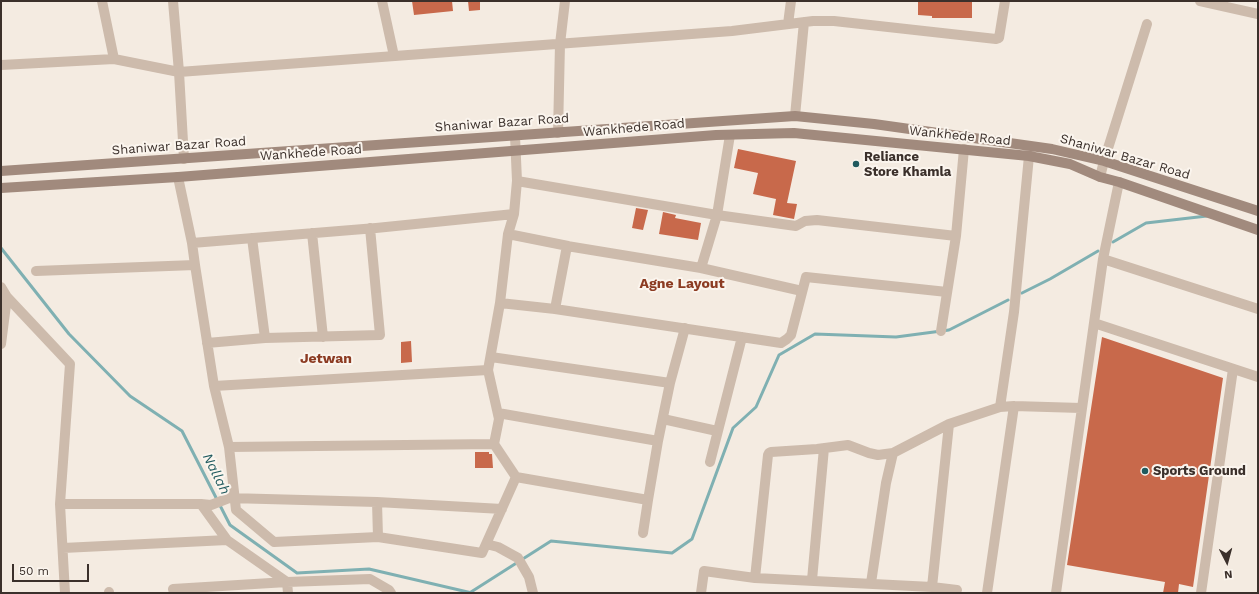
<!DOCTYPE html>
<html>
<head>
<meta charset="utf-8">
<style>
  body { margin:0 }
  #map { position:relative; width:1259px; height:594px; overflow:hidden; background:#f4ebe1; font-family:"Work Sans",sans-serif }
  canvas { display:block }
  .frame { position:absolute; inset:0; border:2px solid #3b302b; pointer-events:none }
  .north { position:absolute; left:1207px; top:542px; width:40px; height:40px; -webkit-text-stroke:3px #fbf5ee; paint-order:stroke; rotate:174deg; font-size:11px; font-weight:700; line-height:16px; text-align:center; color:#3b302b }
  .north::after { content:''; display:block; margin:auto; width:14px; height:18px; background:#3b302b; clip-path:polygon(50% 0,100% 100%,50% 72%,0 100%) }
  .scale { position:absolute; left:12px; top:564px; width:77px; height:18px; box-sizing:border-box; border:2px solid #3b302b; border-top:0; padding-left:5px; font-size:12px; line-height:14px; white-space:nowrap; color:#3b302b; -webkit-text-stroke:3px #fbf5ee; paint-order:stroke }
</style>
</head>
<body>
<div id="map">
<canvas width="1259" height="594"></canvas>
<div class="frame"></div>
<div class="north">N</div>
<div class="scale">50 m</div>
</div>
<script>
const context = document.querySelector('canvas').getContext('2d');
context.lineJoin = 'round';
function toPath(rows) {
  const path = new Path2D();
  for (const r of rows) {
    path.moveTo(r[0], r[1]);
    for (let i = 2; i < r.length; i += 2) path.lineTo(r[i], r[i + 1]);
  }
  return path;
}
function trace(path, color, width, dash) {
  context.strokeStyle = color;
  context.lineWidth = width;
  context.lineCap = dash ? 'butt' : 'round';
  context.setLineDash(dash || []);
  context.stroke(path);
}
function fill(path, color) {
  context.fillStyle = color;
  context.fill(path, 'evenodd');
}
function drawText(font, color, halo, rows, align = 'center') {
  context.font = font + ' "Work Sans",sans-serif';
  context.lineWidth = 4;
  context.setLineDash([]);
  context.textBaseline = 'middle';
  context.strokeStyle = halo;
  context.fillStyle = color;
  for (const [text, x, y, turn = 0] of rows) {
    context.save();
    context.translate(x, y);
    context.rotate((+turn || 0) * Math.PI / 180);
    context.textAlign = isNaN(turn) ? turn : align;
    if (halo) context.strokeText(text, 0, 0);
    context.fillText(text, 0, 0);
    context.restore();
  }
}
const stream = toPath([
  [1113,242,1146,223,1207,216],
  [1,248,69,334,130,396,182,431,230,525,297,573,369,569,472,593],
  [1022,293,1050,279,1098,251],
  [471,592,551,541,672,553,692,539,733,428,756,407,779,355,815,334,896,337,949,330,1008,300]
]);
const building = toPath([
  [412,1,452,1,453,11,414,15],
  [468,1,480,1,480,10,469,11],
  [918,1,972,1,972,18,932,18,932,16,918,15],
  [738,149,796,161,787,203,797,204,794,219,773,215,776,199,753,194,758,173,734,168],
  [636,208,648,210,643,230,632,228],
  [663,212,676,215,675,218,701,223,698,240,659,234],
  [1102,337,1223,378,1193,587,1179,584,1178,593,1163,593,1165,582,1067,565],
  [411,341,412,362,401,363,401,342],
  [475,452,489,452,489,454,492,454,493,468,475,468]
]);
const street = toPath([
  [102,1,114,59],
  [173,1,179,72,732,31,813,21,834,21,996,39,999,38,1005,1],
  [382,1,394,56],
  [1200,1,1258,14],
  [788,24,791,1],
  [1,65,114,59,179,72,184,159],
  [795,116,804,22],
  [558,133,560,44,565,1],
  [1100,177,1104,161,1147,24],
  [517,181,717,215,730,135],
  [514,214,508,234,568,246],
  [312,233,323,337],
  [508,234,500,303,488,370,499,419,494,444,516,477,648,500,643,533],
  [252,238,265,338],
  [192,243,376,228,514,214,517,181,515,136],
  [1103,259,1258,309],
  [195,265,214,386,229,447,236,510,274,542,378,537,482,553,516,477],
  [701,268,717,215,796,226,805,221,817,220,956,236,964,149],
  [36,271,195,265,192,243,178,177],
  [1,287,7,297,1,344],
  [802,291,701,268,567,246,555,309,781,343,787,339,791,335,806,277,947,292],
  [7,297,70,364,60,504,65,593],
  [500,303,555,309],
  [1094,323,1258,377],
  [941,331,956,236],
  [207,343,265,338,380,335,370,228],
  [491,357,670,383,658,441],
  [670,383,685,328],
  [214,386,488,370],
  [1000,407,1014,312,1029,156],
  [498,413,658,441,648,500],
  [663,419,717,431],
  [229,447,494,444],
  [710,462,742,337],
  [377,502,378,537],
  [60,504,201,504,227,540],
  [201,504,211,505,229,498,377,502,502,509],
  [486,544,498,547,518,558,529,577,533,593],
  [63,548,227,540,287,582,288,593],
  [755,578,768,455,769,453,771,452,817,449,848,445,869,453,878,455,893,453],
  [812,580,824,448],
  [871,583,886,483,893,453,949,424,1000,407,1014,406,1081,408],
  [932,587,949,424],
  [109,592,109,593],
  [174,593,173,589,287,582,370,579,389,590,391,593],
  [701,593,704,571,755,578,932,587,957,590],
  [987,593,1014,406],
  [1056,593,1103,259,1119,182],
  [1201,593,1233,369]
]);
const secondary = toPath([
  [1,171,795,116,874,124,1052,149,1104,161,1258,211],
  [1,188,178,177,716,135,794,133,1029,156,1070,164,1100,177,1119,182,1258,230]
]);
const markers = [
  [856,164,4,"#1f5a5e"],
  [1145,471,4,"#1f5a5e"]
];
const streetNames = [
  ["Shaniwar Bazar Road",502,123,-4],
  ["Wankhede Road",634,128,-5],
  ["Wankhede Road",960,136,6],
  ["Shaniwar Bazar Road",179,146,-4],
  ["Wankhede Road",311,153,-4],
  ["Shaniwar Bazar Road",1125,157,16]
];
const poiNames = [
  ["Reliance",864,157],
  ["Store Khamla",864,172],
  ["Sports Ground",1153,471]
];
const neighbourhoodNames = [
  ["Agne Layout",682,284],
  ["Jetwan",326,359]
];
const waterNames = [
  ["Nallah",216,474,63]
];
trace(stream, '#7fb0b2', 3);
fill(building, '#c8694b');
trace(street, '#cdbbac', 10);
trace(secondary, '#a18a7d', 10);
for (const [x, y, r, color] of markers) {
  const dot = new Path2D();
  dot.arc(x, y, r, 0, 2 * Math.PI);
  context.fillStyle = color;
  context.fill(dot);
  trace(dot, '#fbf5ee', 1.5);
}
drawText('13px', '#3b302b', '#fbf5ee', streetNames);
drawText('bold 13px', '#3b302b', '#fbf5ee', poiNames, 'left');
drawText('bold 14px', '#8c3b22', '#fbf5ee', neighbourhoodNames);
drawText('italic 14px', '#1f5a5e', '#fbf5ee', waterNames);
</script>
</body>
</html>
